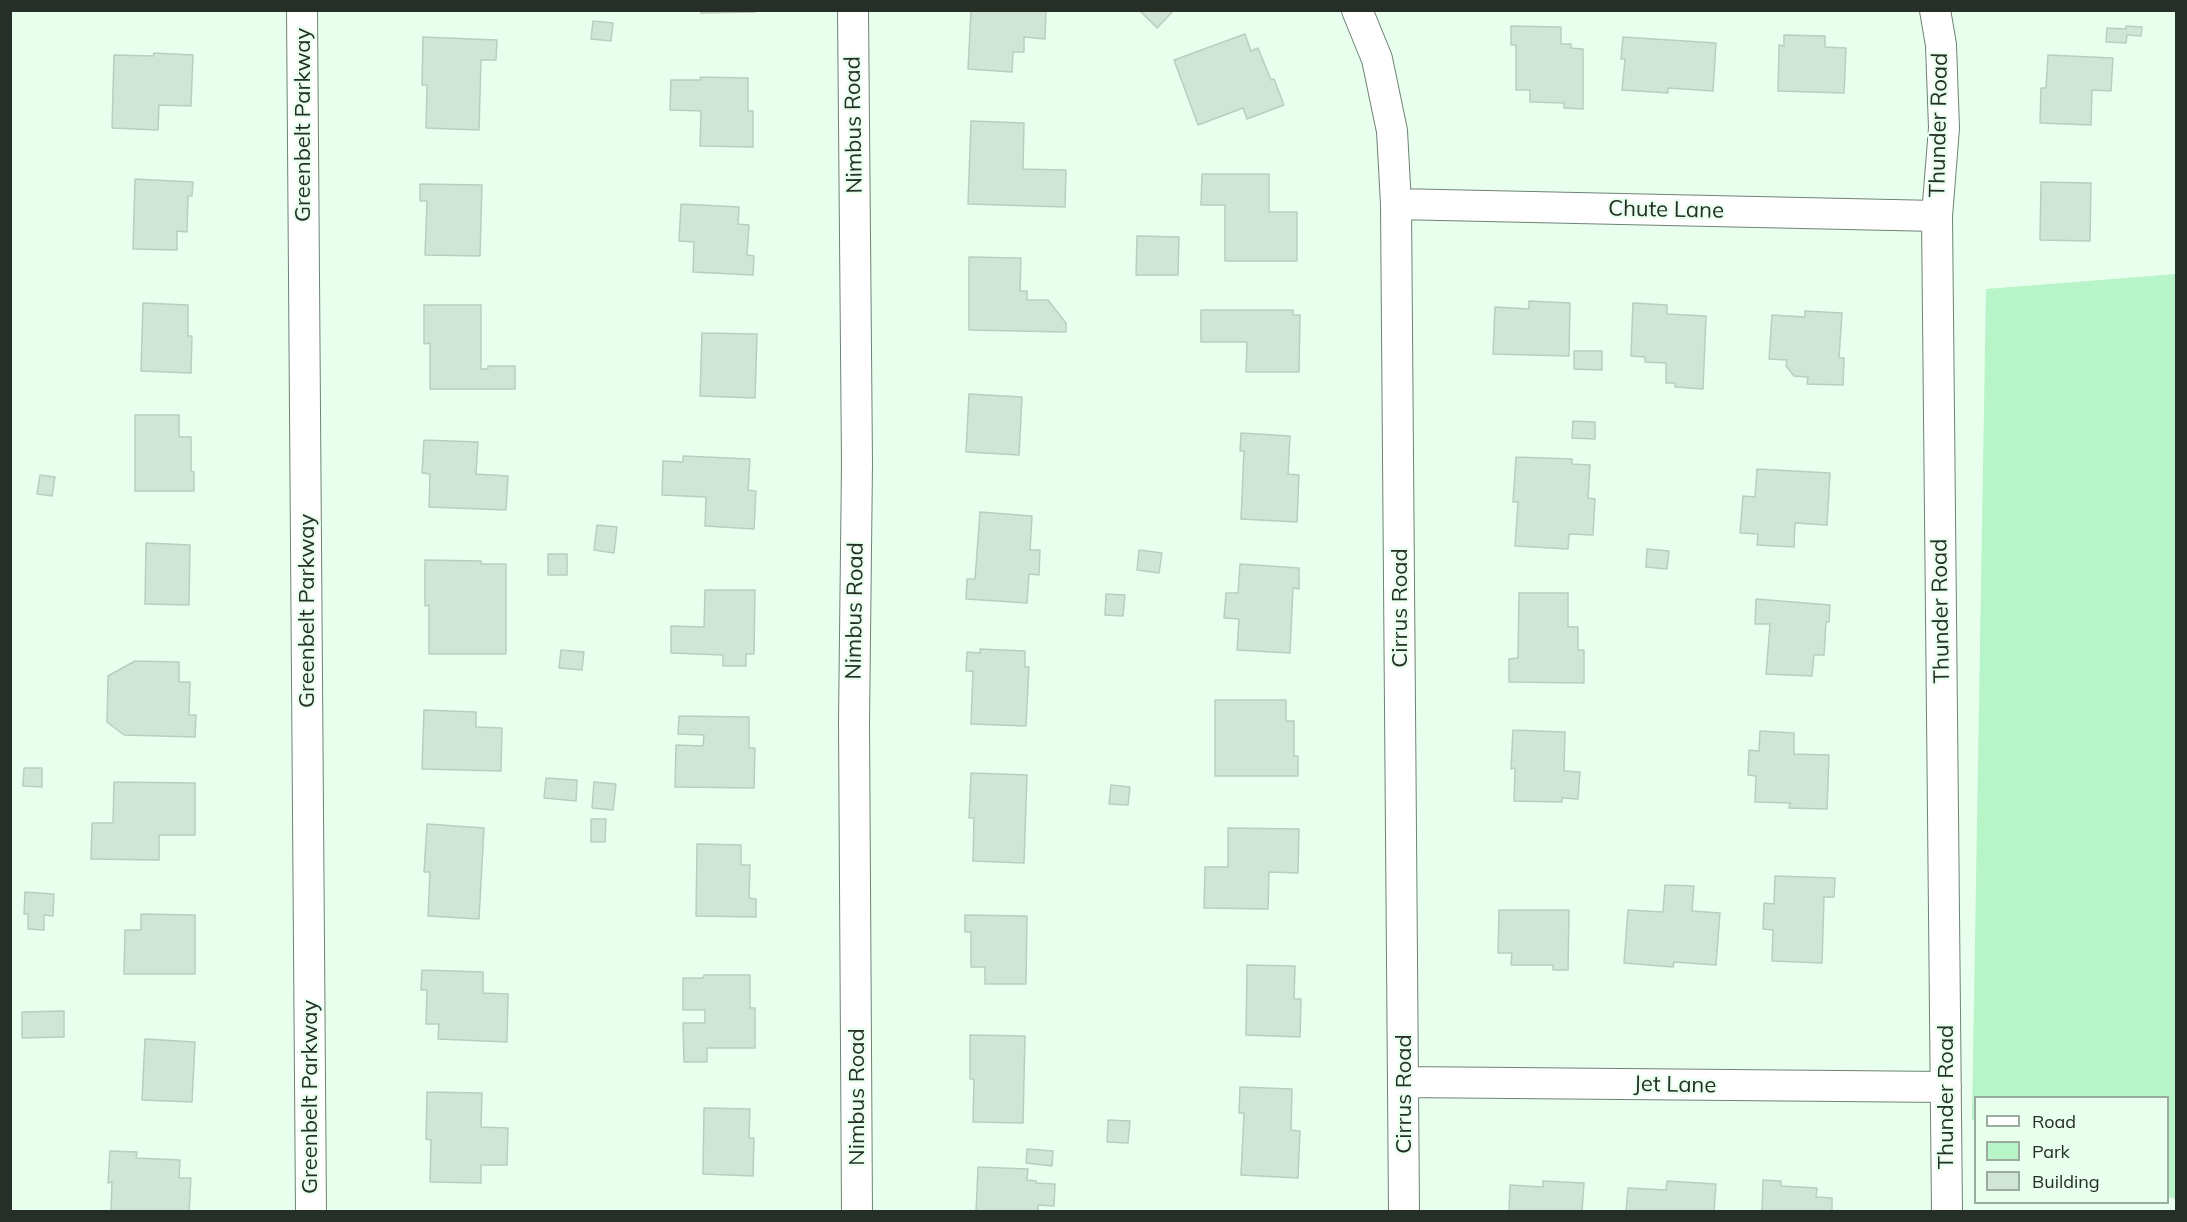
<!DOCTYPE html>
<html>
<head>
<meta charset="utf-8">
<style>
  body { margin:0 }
  #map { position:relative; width:2187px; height:1222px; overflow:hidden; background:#e9ffee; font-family:Mulish,sans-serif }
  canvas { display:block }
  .frame { position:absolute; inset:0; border:12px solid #252e27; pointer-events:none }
  .legend { position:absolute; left:1974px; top:1096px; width:195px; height:108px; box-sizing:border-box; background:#e9ffee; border:2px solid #9bab9e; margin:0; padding:8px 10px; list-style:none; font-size:18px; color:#252e27 }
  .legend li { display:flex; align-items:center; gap:12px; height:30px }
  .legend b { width:30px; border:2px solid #9bab9e }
</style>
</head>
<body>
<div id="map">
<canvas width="2187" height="1222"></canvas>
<div class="frame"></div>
<ul class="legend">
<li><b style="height:8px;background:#fff"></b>Road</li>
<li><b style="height:16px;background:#b7f4c7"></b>Park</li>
<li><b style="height:16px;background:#d0e5d5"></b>Building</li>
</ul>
</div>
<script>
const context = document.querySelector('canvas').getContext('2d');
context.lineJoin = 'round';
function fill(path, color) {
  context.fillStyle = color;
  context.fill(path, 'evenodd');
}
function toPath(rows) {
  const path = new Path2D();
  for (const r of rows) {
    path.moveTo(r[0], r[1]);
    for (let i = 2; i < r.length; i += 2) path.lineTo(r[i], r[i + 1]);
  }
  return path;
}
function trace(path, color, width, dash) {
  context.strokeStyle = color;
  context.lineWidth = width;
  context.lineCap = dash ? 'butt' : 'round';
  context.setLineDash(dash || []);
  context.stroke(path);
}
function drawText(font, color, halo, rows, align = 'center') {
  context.font = font + ' Mulish,sans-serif';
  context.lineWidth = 4.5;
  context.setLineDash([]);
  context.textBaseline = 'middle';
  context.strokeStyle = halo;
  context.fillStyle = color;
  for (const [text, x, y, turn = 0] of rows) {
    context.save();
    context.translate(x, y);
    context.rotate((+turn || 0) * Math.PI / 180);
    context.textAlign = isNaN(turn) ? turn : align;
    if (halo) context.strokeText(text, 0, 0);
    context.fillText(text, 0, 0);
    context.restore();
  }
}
const green = toPath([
  [2176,274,2176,1199,2168,1197,2168,1098,1976,1098,1975,1122,1972,1119,1986,289]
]);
const building = toPath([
  [701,10,755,10,755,12,701,13,701,10],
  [971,10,1046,10,1045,39,1024,37,1024,52,1013,52,1012,72,968,69,971,10],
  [1139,10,1174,10,1157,28,1139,10],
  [593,21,613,23,611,41,591,39,593,21],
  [1511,26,1561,27,1561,44,1571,44,1571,48,1583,49,1583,109,1564,108,1564,103,1530,102,1530,90,1516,90,1516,45,1511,45,1511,26],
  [2126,26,2142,27,2141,36,2127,35,2126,43,2106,42,2107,28,2126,29,2126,26],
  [1245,34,1251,51,1258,48,1271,80,1274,79,1284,105,1247,119,1243,108,1198,125,1174,60,1245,34],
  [1784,35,1825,36,1825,47,1846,48,1844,93,1778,91,1779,45,1784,46,1784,35],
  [423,37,497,40,496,60,481,60,479,130,426,128,427,85,422,85,423,37],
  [1623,37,1716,43,1713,91,1668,88,1668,93,1622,90,1625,59,1621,59,1623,37],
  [154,53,193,55,191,106,159,105,158,130,112,128,114,55,153,56,154,53],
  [2048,55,2113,58,2111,91,2092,90,2091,125,2040,123,2041,88,2046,88,2048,55],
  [700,77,748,78,748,111,753,111,753,147,700,146,701,111,670,110,671,80,701,80,700,77],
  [971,121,1024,123,1023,169,1066,170,1065,207,968,204,971,121],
  [1202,174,1269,174,1269,212,1297,212,1297,261,1225,261,1225,205,1201,205,1202,174],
  [135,179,193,182,192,196,188,196,187,232,177,231,177,250,133,249,135,179],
  [2041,182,2091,183,2090,241,2040,240,2041,182],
  [420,184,482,185,480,256,425,255,427,201,420,201,420,184],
  [681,204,739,207,738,224,749,225,747,255,754,256,753,275,693,272,694,242,679,241,681,204],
  [1137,236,1179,237,1178,275,1136,275,1137,236],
  [969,257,1021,258,1020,291,1027,291,1027,300,1048,300,1066,323,1066,332,969,330,969,257],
  [1529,301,1570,303,1569,356,1493,354,1495,307,1529,309,1529,301],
  [143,303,188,305,188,336,192,336,191,373,141,371,143,303],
  [1633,303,1667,305,1667,314,1706,316,1703,389,1675,387,1675,383,1666,383,1666,363,1645,362,1645,357,1631,356,1633,303],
  [424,305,481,305,481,369,488,369,488,366,515,366,515,389,430,389,430,343,424,344,424,305],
  [1201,310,1293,310,1293,315,1300,315,1299,372,1246,372,1247,342,1201,342,1201,310],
  [1805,311,1842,313,1839,358,1844,358,1843,385,1807,384,1808,377,1794,376,1786,366,1787,360,1769,359,1772,315,1805,317,1805,311],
  [702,333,757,334,755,398,700,396,702,333],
  [1574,351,1602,351,1602,370,1574,369,1574,351],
  [969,394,1022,397,1019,455,966,452,969,394],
  [135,415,179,415,179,437,191,437,191,471,194,472,194,491,135,491,135,415],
  [1573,421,1595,422,1595,439,1572,438,1573,421],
  [1241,433,1290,436,1288,474,1299,475,1297,522,1241,519,1244,451,1240,451,1241,433],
  [424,440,478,442,476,474,508,476,506,510,429,507,430,474,422,473,424,440],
  [683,456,750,459,748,490,756,491,754,529,705,526,706,497,662,495,663,461,683,462,683,456],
  [1516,457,1572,459,1572,464,1590,465,1588,498,1595,499,1593,535,1569,534,1568,549,1515,546,1518,502,1513,502,1516,457],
  [1757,469,1830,473,1827,525,1795,523,1794,547,1757,545,1758,534,1740,533,1743,496,1755,497,1757,469],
  [40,475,55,477,52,496,37,494,40,475],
  [980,512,1032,516,1030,550,1040,550,1039,575,1029,574,1027,603,966,599,967,579,975,579,980,512],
  [597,525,617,527,614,553,594,550,597,525],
  [146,543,190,545,189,605,145,604,146,543],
  [1647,549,1669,551,1667,569,1646,567,1647,549],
  [1139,550,1162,553,1159,573,1137,570,1139,550],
  [548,554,567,554,567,575,548,575,548,554],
  [425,560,481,561,481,564,506,564,506,654,429,654,429,605,425,606,425,560],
  [1240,564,1299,568,1299,589,1293,588,1290,653,1237,650,1239,619,1224,618,1226,593,1238,593,1240,564],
  [705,590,755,590,754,654,746,654,746,666,723,666,723,655,671,653,671,626,704,627,705,590],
  [1519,593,1568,593,1568,627,1578,627,1578,650,1584,650,1584,683,1509,682,1509,659,1518,658,1519,593],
  [1106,594,1125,595,1123,616,1105,615,1106,594],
  [1756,599,1830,605,1829,622,1826,622,1824,655,1814,655,1812,676,1766,674,1770,624,1755,624,1756,599],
  [980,649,1025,651,1025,667,1029,667,1026,726,971,724,973,671,966,671,967,652,980,653,980,649],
  [561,650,584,652,582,670,559,668,561,650],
  [135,661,179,662,179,682,190,682,189,715,196,715,195,737,124,735,107,722,108,676,135,661],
  [1215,700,1286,700,1286,721,1294,721,1294,756,1298,756,1298,776,1215,776,1215,700],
  [424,710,476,712,476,727,502,728,501,771,422,769,424,710],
  [679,716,749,717,749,748,755,748,754,788,675,787,676,745,703,746,704,735,678,734,679,716],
  [1513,730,1565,732,1564,771,1580,772,1578,799,1562,798,1562,802,1514,801,1515,768,1511,769,1513,730],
  [1760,731,1794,733,1794,754,1829,755,1827,809,1789,808,1790,803,1755,802,1756,776,1748,775,1749,750,1759,751,1760,731],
  [24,768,42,768,42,787,23,786,24,768],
  [971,773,1027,775,1024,863,973,861,974,818,969,818,971,773],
  [546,778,577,780,576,801,544,798,546,778],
  [114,782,195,783,195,835,159,835,159,860,91,859,92,823,113,823,114,782],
  [594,782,616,784,613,810,592,808,594,782],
  [1111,785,1130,787,1128,805,1109,804,1111,785],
  [591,819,606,819,605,842,591,842,591,819],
  [427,824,484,828,479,919,428,916,430,872,424,872,427,824],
  [1228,828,1299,829,1298,873,1269,872,1268,909,1204,908,1205,867,1228,867,1228,828],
  [697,844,741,845,741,865,750,865,749,898,756,899,756,917,696,916,697,844],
  [1775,876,1835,878,1834,897,1824,897,1822,963,1772,961,1773,930,1763,929,1764,903,1774,904,1775,876],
  [1665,885,1694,886,1692,911,1720,913,1716,965,1674,962,1673,967,1624,963,1628,910,1663,912,1665,885],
  [25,892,54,894,53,916,44,915,44,930,28,929,28,914,24,914,25,892],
  [1499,910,1569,910,1568,970,1553,970,1553,965,1511,965,1512,953,1498,953,1499,910],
  [141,914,195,915,195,974,124,974,125,930,141,930,141,914],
  [965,915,1027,916,1026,984,985,984,985,967,971,967,971,932,965,932,965,915],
  [1247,965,1295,966,1294,999,1301,999,1300,1037,1246,1035,1247,965],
  [422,970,483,972,483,993,508,994,507,1042,438,1039,439,1024,426,1024,427,990,421,990,422,970],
  [704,975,750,975,750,1008,755,1008,755,1048,707,1048,707,1062,684,1062,683,1023,705,1023,705,1010,683,1010,683,978,703,978,704,975],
  [64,1011,64,1037,22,1038,22,1012,64,1011],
  [970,1035,1025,1036,1023,1123,973,1122,974,1079,970,1079,970,1035],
  [145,1039,195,1042,192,1102,142,1100,145,1039],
  [1240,1087,1292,1089,1291,1130,1300,1131,1298,1178,1241,1175,1244,1113,1239,1113,1240,1087],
  [427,1092,482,1093,481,1127,508,1128,507,1165,481,1165,481,1183,430,1182,431,1140,426,1139,427,1092],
  [704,1108,750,1109,749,1138,754,1138,753,1176,703,1174,704,1108],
  [1108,1120,1130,1121,1128,1143,1107,1142,1108,1120],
  [1027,1149,1053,1151,1052,1166,1026,1163,1027,1149],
  [110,1151,137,1152,136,1158,180,1160,179,1178,191,1178,189,1212,111,1212,112,1182,108,1183,110,1151],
  [978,1167,1028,1169,1027,1180,1036,1181,1036,1183,1055,1184,1054,1206,1038,1205,1038,1212,976,1212,978,1167],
  [1763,1180,1781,1181,1781,1186,1817,1188,1816,1197,1832,1198,1832,1212,1762,1212,1763,1180],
  [1543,1181,1584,1183,1582,1212,1509,1212,1510,1185,1543,1187,1543,1181],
  [1667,1181,1716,1184,1714,1212,1626,1212,1628,1188,1666,1190,1667,1181]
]);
const street = toPath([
  [302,10,311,1212],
  [853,10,857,464,854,722,857,1212],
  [1357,10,1377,59,1392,131,1396,204,1404,1212],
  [1935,10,1941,45,1944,128,1937,216,1947,1212],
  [1396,204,1937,216],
  [1404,1082,1946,1087]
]);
const streetNames = [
  ["Greenbelt Parkway",303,125,-90],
  ["Nimbus Road",854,125,-91],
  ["Thunder Road",1939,125,-89],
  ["Chute Lane",1666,210,1],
  ["Cirrus Road",1400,608,-90],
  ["Greenbelt Parkway",307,611,-90],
  ["Nimbus Road",855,611,-89],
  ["Thunder Road",1941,611,-91],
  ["Jet Lane",1675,1085,1],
  ["Cirrus Road",1404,1094,-90],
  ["Greenbelt Parkway",310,1097,-90],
  ["Nimbus Road",857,1097,-90],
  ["Thunder Road",1946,1097,-90]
];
fill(green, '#b7f4c7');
fill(building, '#d0e5d5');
trace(building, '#b9cebe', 1.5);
trace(street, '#6f8374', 32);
trace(street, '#fff', 30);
drawText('22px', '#252e27', '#e9ffee', streetNames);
</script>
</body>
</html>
